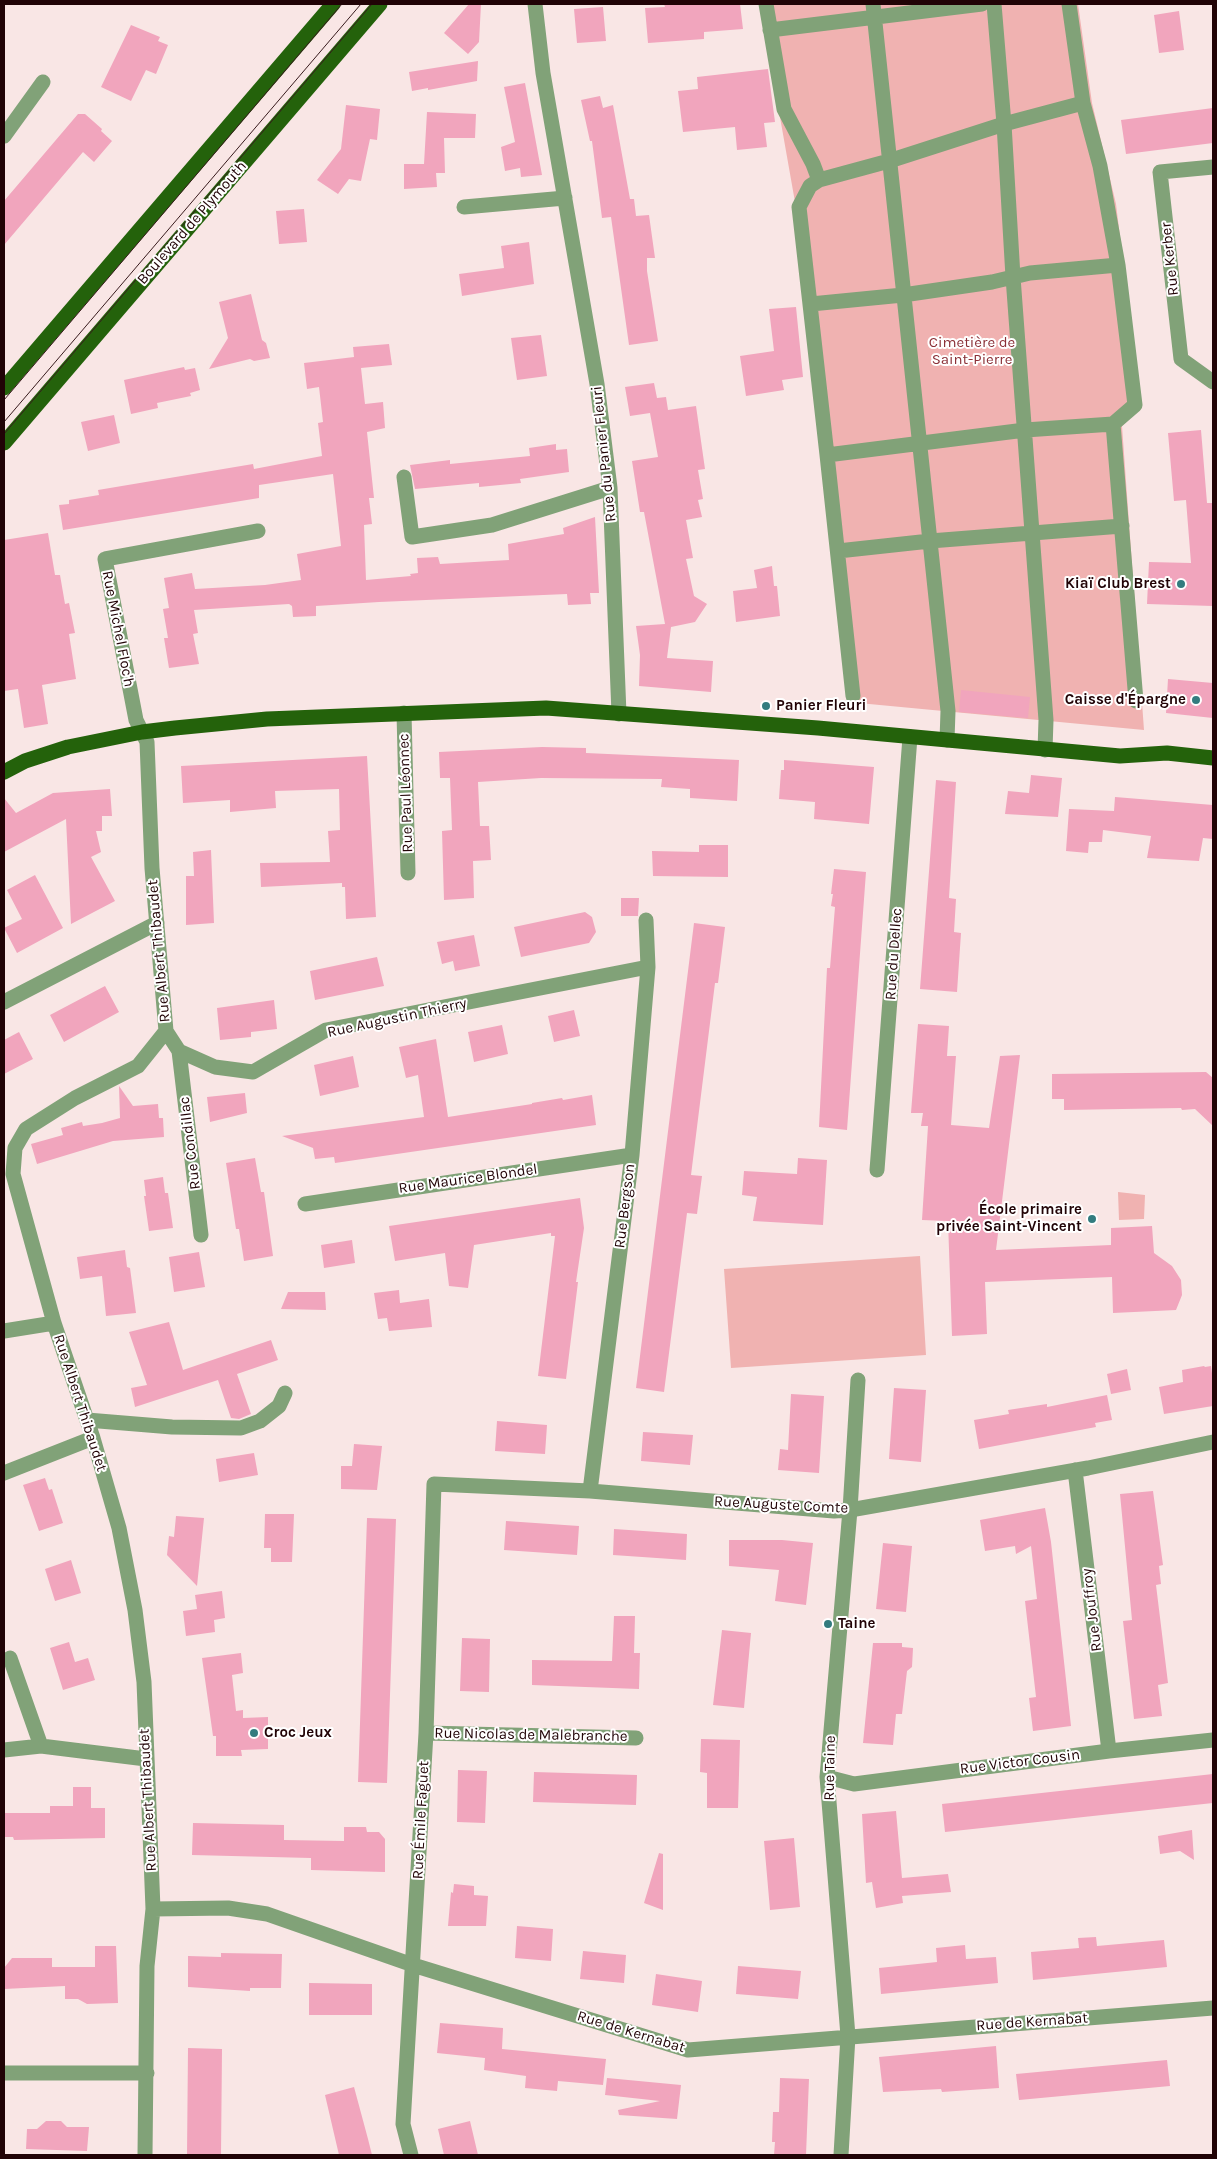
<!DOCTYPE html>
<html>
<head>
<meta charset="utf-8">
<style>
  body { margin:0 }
  #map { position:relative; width:1217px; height:2159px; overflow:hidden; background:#f9e6e5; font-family:Karla,sans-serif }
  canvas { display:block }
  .frame { position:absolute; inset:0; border:5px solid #210306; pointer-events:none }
</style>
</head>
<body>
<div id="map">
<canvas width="1217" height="2159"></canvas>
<div class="frame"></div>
</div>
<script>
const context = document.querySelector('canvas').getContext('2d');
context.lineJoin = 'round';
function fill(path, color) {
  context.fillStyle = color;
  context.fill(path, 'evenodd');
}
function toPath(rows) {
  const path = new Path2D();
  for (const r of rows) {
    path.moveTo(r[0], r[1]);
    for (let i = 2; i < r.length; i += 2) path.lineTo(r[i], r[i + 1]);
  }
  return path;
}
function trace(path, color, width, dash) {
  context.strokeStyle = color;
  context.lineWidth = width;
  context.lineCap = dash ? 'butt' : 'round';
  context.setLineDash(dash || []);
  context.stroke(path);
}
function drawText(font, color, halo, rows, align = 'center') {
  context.font = font + ' Karla,sans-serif';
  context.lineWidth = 4;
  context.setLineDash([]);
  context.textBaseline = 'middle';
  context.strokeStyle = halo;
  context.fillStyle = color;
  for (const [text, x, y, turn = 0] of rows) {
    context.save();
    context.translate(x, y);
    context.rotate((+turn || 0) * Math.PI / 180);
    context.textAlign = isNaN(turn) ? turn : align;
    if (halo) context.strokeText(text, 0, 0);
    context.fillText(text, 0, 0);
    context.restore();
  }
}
const green = toPath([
  [760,4,1078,4,1092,103,1116,204,1141,407,1122,426,1144,730,848,702,795,202],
  [1118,1192,1145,1195,1144,1219,1119,1220],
  [920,1256,926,1355,731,1368,724,1269]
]);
const building = toPath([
  [469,4,481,4,479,42,468,54,444,33],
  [664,4,740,4,743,29,704,32,704,39,648,43,645,8,665,7],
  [603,7,606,41,577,43,574,9],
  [1179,11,1184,50,1159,53,1154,15],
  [131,25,160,37,158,41,168,45,156,74,146,70,131,101,101,87],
  [478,61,477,81,428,90,428,88,412,91,409,72],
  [768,69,775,122,764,123,767,147,737,150,735,127,683,132,678,91,698,89,697,77],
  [525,83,542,175,521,177,520,168,505,171,501,147,515,142,504,87],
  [600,96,603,108,613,105,630,199,634,199,636,216,649,215,655,258,647,258,647,271,658,341,629,345,611,217,602,218,592,141,590,141,581,100],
  [346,105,380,109,377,140,370,139,361,181,349,179,338,194,317,180,341,149],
  [1213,108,1213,143,1126,154,1121,120],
  [427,112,476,114,475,138,444,138,445,173,436,173,437,187,404,189,404,164,424,164],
  [78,114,85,114,102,129,101,131,112,141,94,162,83,152,4,245,4,201],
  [304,209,307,242,279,244,276,211],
  [529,242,534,284,462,296,459,274,504,268,501,246],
  [251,294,262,340,266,343,270,358,254,361,250,359,209,369,228,338,219,302],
  [796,307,803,377,782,380,784,390,746,396,740,356,774,351,769,309],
  [541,335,547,376,517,380,511,338],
  [389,344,392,365,361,368,365,404,383,402,385,428,367,432,374,498,369,498,372,524,364,525,366,580,411,576,410,574,418,573,417,558,438,557,440,564,509,560,508,544,564,534,563,528,595,517,599,593,590,593,591,604,568,605,567,594,379,602,316,606,316,616,293,617,292,606,289,604,194,610,198,633,193,634,199,664,169,668,164,638,168,638,163,609,169,608,164,578,192,573,195,589,265,585,301,580,297,554,341,546,333,474,259,485,259,498,63,530,59,505,69,504,69,500,99,495,98,490,253,464,254,469,322,456,318,423,323,422,319,387,307,389,304,363,354,357,353,347],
  [184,367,185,370,195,368,200,390,190,393,191,396,157,403,158,408,131,414,124,380],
  [654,383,657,398,666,397,668,410,696,406,705,469,698,470,703,499,698,500,702,517,686,520,693,558,686,559,694,596,707,604,695,622,671,627,667,658,713,661,711,692,639,686,640,655,636,626,665,624,644,512,640,512,632,461,658,457,650,413,630,416,625,387],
  [114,415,120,443,88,451,81,422],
  [1201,430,1207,503,1213,503,1213,606,1147,604,1149,562,1191,563,1186,500,1174,501,1168,433],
  [556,444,556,450,567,449,569,472,520,479,521,483,479,487,479,483,415,489,410,465,450,460,450,464,530,456,529,448],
  [48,533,55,575,60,575,65,604,69,603,75,633,69,634,76,679,42,685,48,724,24,728,18,689,4,691,4,540],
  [772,566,774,586,777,586,780,616,736,622,733,591,757,588,754,570],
  [1168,679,1213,683,1213,718,1166,713],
  [961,690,1030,697,1028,718,959,712],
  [542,747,586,748,586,753,739,760,737,801,690,798,690,789,661,787,662,779,541,778,478,782,480,826,489,826,491,860,473,861,474,898,444,900,442,831,452,830,450,778,440,778,439,752],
  [367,756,376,917,346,919,345,887,342,887,342,883,261,887,260,863,330,862,328,831,340,830,339,789,275,791,276,808,230,812,230,800,183,803,181,766],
  [784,760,874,767,869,824,814,819,815,802,779,799,781,770,784,770],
  [1031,775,1062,778,1058,817,1005,814,1008,791,1029,793],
  [936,780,956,782,949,898,956,899,954,932,961,933,957,992,920,989],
  [110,789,112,816,102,816,102,831,96,831,101,852,91,857,115,901,71,924,66,819,4,852,4,798,16,813,53,793],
  [1115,797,1213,805,1213,839,1203,838,1199,861,1147,858,1151,836,1103,830,1102,842,1089,842,1088,853,1066,851,1069,809,1114,811],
  [699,845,728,845,728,877,653,876,652,851,699,852],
  [211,850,214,923,186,925,186,876,194,876,193,852],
  [834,869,866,872,847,1130,819,1127,827,968,830,968,835,907,831,906,833,894,831,894],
  [35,875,63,928,17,953,4,928,22,919,7,890],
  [621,898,639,898,638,916,621,916],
  [585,912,592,917,596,932,589,943,521,957,514,927],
  [694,923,725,927,718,983,715,983,691,1175,702,1176,697,1214,687,1213,664,1392,636,1388],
  [474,935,480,966,455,971,453,961,442,964,437,942],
  [377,957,384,986,315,1000,310,971],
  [105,986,119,1012,64,1042,50,1015],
  [274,1000,277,1029,251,1032,251,1037,220,1040,217,1008],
  [574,1010,580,1036,554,1042,548,1016],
  [918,1024,949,1026,947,1056,956,1056,951,1125,989,1128,1000,1056,1020,1055,996,1250,1111,1245,1111,1228,1152,1226,1154,1253,1172,1266,1181,1280,1182,1295,1176,1310,1113,1313,1112,1277,985,1282,987,1334,952,1336,948,1221,922,1220,928,1126,921,1126,923,1113,911,1113],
  [502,1025,508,1054,474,1062,468,1032],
  [19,1032,33,1059,4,1074,4,1040],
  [436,1039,448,1117,532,1104,532,1103,562,1098,563,1100,592,1095,596,1125,335,1163,334,1157,315,1159,313,1148,282,1136,424,1117,418,1075,406,1078,399,1047],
  [353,1056,359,1087,320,1096,314,1065],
  [1206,1072,1213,1078,1213,1126,1195,1109,1182,1110,1181,1108,1064,1110,1064,1099,1052,1099,1052,1074],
  [119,1086,133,1106,158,1104,159,1118,163,1118,164,1137,113,1141,37,1164,31,1144,63,1135,61,1128,82,1122,83,1126,102,1123,120,1118],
  [245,1093,247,1113,210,1122,207,1097],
  [255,1158,261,1192,264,1192,273,1256,244,1261,239,1229,236,1229,226,1163],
  [798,1158,827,1160,823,1225,753,1221,757,1197,742,1195,744,1171,797,1174],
  [163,1177,165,1193,168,1193,173,1228,149,1231,144,1196,146,1196,144,1180],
  [580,1198,584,1228,576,1282,578,1282,566,1379,538,1376,555,1236,551,1236,551,1233,474,1245,468,1288,449,1286,445,1253,395,1261,389,1226],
  [352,1240,355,1263,324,1268,321,1245],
  [125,1250,127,1267,130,1268,136,1313,106,1316,102,1276,80,1279,77,1257],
  [199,1252,205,1287,174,1292,169,1257],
  [399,1290,400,1303,429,1299,432,1327,389,1331,387,1318,378,1319,374,1293],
  [288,1292,325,1292,326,1310,281,1309],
  [169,1322,183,1370,271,1340,278,1360,237,1374,251,1414,239,1419,231,1418,218,1380,135,1407,131,1388,147,1385,129,1332],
  [1204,1366,1205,1367,1211,1366,1213,1380,1213,1406,1164,1414,1159,1387,1183,1382,1182,1370],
  [1127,1369,1131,1390,1111,1394,1107,1374],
  [894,1388,926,1390,921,1462,889,1459],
  [791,1394,824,1396,819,1473,778,1470,780,1449,788,1450],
  [1107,1395,1112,1420,1095,1423,1096,1427,979,1449,974,1420,1009,1414,1008,1410,1047,1404,1047,1407],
  [497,1421,547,1425,545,1454,495,1451],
  [643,1432,693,1435,690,1465,641,1461],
  [354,1444,382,1446,377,1490,341,1489,341,1466,352,1466],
  [254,1453,258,1475,219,1482,216,1459],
  [45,1478,49,1490,52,1489,63,1523,39,1531,23,1485],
  [1153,1491,1163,1565,1159,1566,1161,1584,1156,1585,1168,1683,1158,1685,1162,1716,1134,1719,1123,1621,1132,1620,1120,1494],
  [1045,1508,1051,1542,1071,1726,1033,1731,1029,1698,1036,1697,1025,1601,1037,1599,1031,1546,1016,1554,1015,1546,985,1551,980,1520],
  [265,1514,294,1514,292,1562,271,1562,271,1548,264,1548],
  [176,1516,204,1518,197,1586,167,1555,169,1536,174,1537],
  [367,1518,396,1519,387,1783,358,1782],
  [506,1521,579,1526,577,1555,504,1550],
  [614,1529,687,1534,686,1560,613,1555],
  [729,1540,782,1540,813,1543,806,1605,775,1601,779,1570,729,1566],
  [883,1543,912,1546,906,1612,876,1609],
  [71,1560,81,1593,55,1601,45,1569],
  [222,1591,225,1618,214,1620,215,1632,186,1636,183,1611,197,1609,195,1595],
  [614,1616,635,1616,634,1653,640,1653,639,1689,532,1685,532,1660,612,1661],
  [722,1630,751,1633,744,1708,713,1705],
  [462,1638,490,1639,489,1692,460,1691],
  [69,1642,75,1662,88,1658,95,1680,63,1690,50,1648],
  [873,1643,902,1643,902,1647,913,1648,912,1667,907,1671,902,1714,896,1714,893,1745,863,1743],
  [241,1653,243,1673,232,1675,236,1711,243,1710,243,1718,268,1717,268,1749,241,1750,242,1756,216,1756,216,1736,213,1736,202,1658],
  [701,1739,740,1740,738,1808,707,1808,707,1773,700,1772],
  [458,1770,487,1771,485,1823,457,1822],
  [534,1772,637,1775,636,1805,533,1802],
  [1213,1774,1213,1803,945,1832,942,1804],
  [73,1787,91,1787,91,1808,105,1808,105,1838,14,1840,13,1837,4,1837,4,1813,50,1813,50,1806,73,1806],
  [896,1811,902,1878,948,1874,951,1892,902,1896,903,1903,876,1908,872,1882,866,1883,862,1814],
  [193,1823,284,1825,284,1840,344,1841,344,1827,366,1827,367,1832,379,1832,385,1839,385,1872,311,1870,311,1858,192,1855],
  [1192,1830,1194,1860,1180,1851,1160,1854,1158,1836],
  [794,1838,800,1907,770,1910,764,1841],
  [659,1853,663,1854,663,1910,644,1903],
  [454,1884,474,1886,474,1895,488,1896,486,1926,448,1926,451,1892,453,1893],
  [517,1926,553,1929,551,1961,515,1958],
  [1096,1937,1097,1946,1164,1940,1167,1967,1033,1980,1031,1952,1079,1948,1078,1938],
  [965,1945,966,1959,996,1957,998,1983,881,1994,879,1968,937,1962,936,1948],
  [95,1946,116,1946,118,2003,87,2004,78,1999,65,1999,65,1986,4,1989,4,1968,12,1958,52,1958,52,1967,95,1967],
  [583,1951,626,1955,624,1983,580,1979],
  [221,1953,282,1954,281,1988,250,1988,250,1991,188,1987,188,1956,221,1957],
  [738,1966,801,1971,798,1999,736,1994],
  [656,1974,702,1981,698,2012,652,2005],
  [309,1983,372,1984,372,2015,309,2015],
  [440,2023,503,2028,502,2049,606,2059,603,2085,558,2081,557,2091,525,2088,526,2076,484,2070,485,2058,437,2053],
  [996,2046,999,2088,942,2092,941,2089,883,2092,879,2057],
  [188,2048,222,2049,221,2155,187,2155],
  [1167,2060,1170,2086,1019,2100,1016,2074],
  [607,2078,681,2085,677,2119,619,2115,618,2110,660,2101,605,2095],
  [780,2078,809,2079,806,2155,774,2155,775,2142,772,2142,773,2112,779,2112],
  [354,2087,368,2139,372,2155,339,2155,325,2095],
  [46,2121,61,2121,67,2127,89,2127,87,2151,26,2149,27,2129,37,2129],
  [470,2121,478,2155,444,2155,438,2129]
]);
const minor = toPath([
  [535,4,543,73,597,384,610,488,619,714],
  [766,4,784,109,813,164,819,180,889,161,1004,124,1083,103],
  [873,4,948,711,947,740],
  [994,4,1004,124,1013,277,1046,720,1045,750],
  [1069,4,1083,103,1100,166,1118,265,1135,405,1113,424,1136,701],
  [770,30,982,4],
  [4,136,43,82],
  [1213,167,1160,172,1181,359,1213,382],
  [819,180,810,186,799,207,827,455,1025,430,1113,424],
  [464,207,565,198],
  [811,304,903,295,992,282,1030,273,1118,265],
  [827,455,853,696],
  [404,477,412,537,492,525,610,488],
  [838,551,930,541,1122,526],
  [404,713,408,873],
  [4,1002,157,923],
  [166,1031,179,1051,215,1067,253,1072,326,1030,648,967],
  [179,1051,201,1235],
  [877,1170,910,737],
  [305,1204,632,1155],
  [4,1331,54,1323],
  [87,1420,172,1427,241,1428,260,1421,279,1406,285,1393],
  [1075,1470,1109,1751],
  [4,1473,93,1438],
  [590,1491,632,1155,648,967,646,920],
  [10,1658,41,1746],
  [426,1733,636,1738],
  [4,1750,41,1746,146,1759],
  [827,1777,854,1784,1109,1751,1213,1740],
  [153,1909,228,1908,267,1914,413,1965,688,2050,1213,2008],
  [4,2073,147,2073],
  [145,2155,147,1966,153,1909,144,1682,135,1610,119,1528,93,1438,54,1323,13,1174,15,1148,26,1129,75,1098,138,1066,166,1031,152,868,147,742,136,720,105,559,258,531],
  [411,2155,403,2124,426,1733,434,1484,590,1491,834,1511,850,1510,1088,1468,1213,1442],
  [841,2155,848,2036,827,1777,850,1510,858,1380]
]);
const major = toPath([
  [4,388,333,4],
  [4,443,380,4],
  [4,772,25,761,68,747,142,732,175,728,267,719,546,708,818,728,1120,756,1167,753,1213,758]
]);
const tram = toPath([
  [4,400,342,4],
  [4,422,361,4],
  [4,434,372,4]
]);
const markers = [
  [1181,584,5,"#337c7f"],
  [1196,700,5,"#337c7f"],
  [766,706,5,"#337c7f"],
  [1092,1219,5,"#337c7f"],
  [828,1624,5,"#337c7f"],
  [254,1733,5,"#337c7f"]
];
const streetNames = [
  ["Boulevard de Plymouth",192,223,-49],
  ["Rue Kerber",1170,259,-96],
  ["Rue du Panier Fleuri",604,454,-96],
  ["Rue Michel Floc'h",118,629,79],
  ["Rue Paul Léonnec",406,793,-92],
  ["Rue Albert Thibaudet",159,951,-95],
  ["Rue du Dellec",894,954,-86],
  ["Rue Augustin Thierry",397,1018,-12],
  ["Rue Condillac",190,1143,-97],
  ["Rue Maurice Blondel",468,1179,-8],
  ["Rue Bergson",625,1206,-83],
  ["Rue Albert Thibaudet",80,1403,72],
  ["Rue Auguste Comte",781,1505,3],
  ["Rue Jouffroy",1092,1610,-97],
  ["Rue Nicolas de Malebranche",531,1735,1],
  ["Rue Victor Cousin",1020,1762,-7],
  ["Rue Taine",830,1768,-89],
  ["Rue Albert Thibaudet",148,1800,-93],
  ["Rue Émile Faguet",421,1820,-87],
  ["Rue de Kernabat",1032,2022,-4],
  ["Rue de Kernabat",631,2032,17]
];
const parkNames = [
  ["Cimetière de",972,343],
  ["Saint-Pierre",972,360]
];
const poiNames = [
  ["Kiaï Club Brest",1171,584],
  ["Caisse d'Épargne",1186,700],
  ["Panier Fleuri",776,706,"left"],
  ["École primaire",1082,1210],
  ["privée Saint-Vincent",1082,1227],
  ["Taine",838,1624,"left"],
  ["Croc Jeux",264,1733,"left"]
];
fill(green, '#f0b2b1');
fill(building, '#f1a5bd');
trace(minor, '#81a278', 15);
trace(major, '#24620b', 15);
trace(tram, '#381b1d', 1);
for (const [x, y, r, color] of markers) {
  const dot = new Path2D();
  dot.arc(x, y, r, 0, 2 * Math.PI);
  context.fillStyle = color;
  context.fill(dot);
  trace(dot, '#fff', 2);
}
drawText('15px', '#210306', '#fff', streetNames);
drawText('15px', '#8a2f36', '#fff', parkNames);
drawText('bold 15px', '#210306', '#fff', poiNames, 'right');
</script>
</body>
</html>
